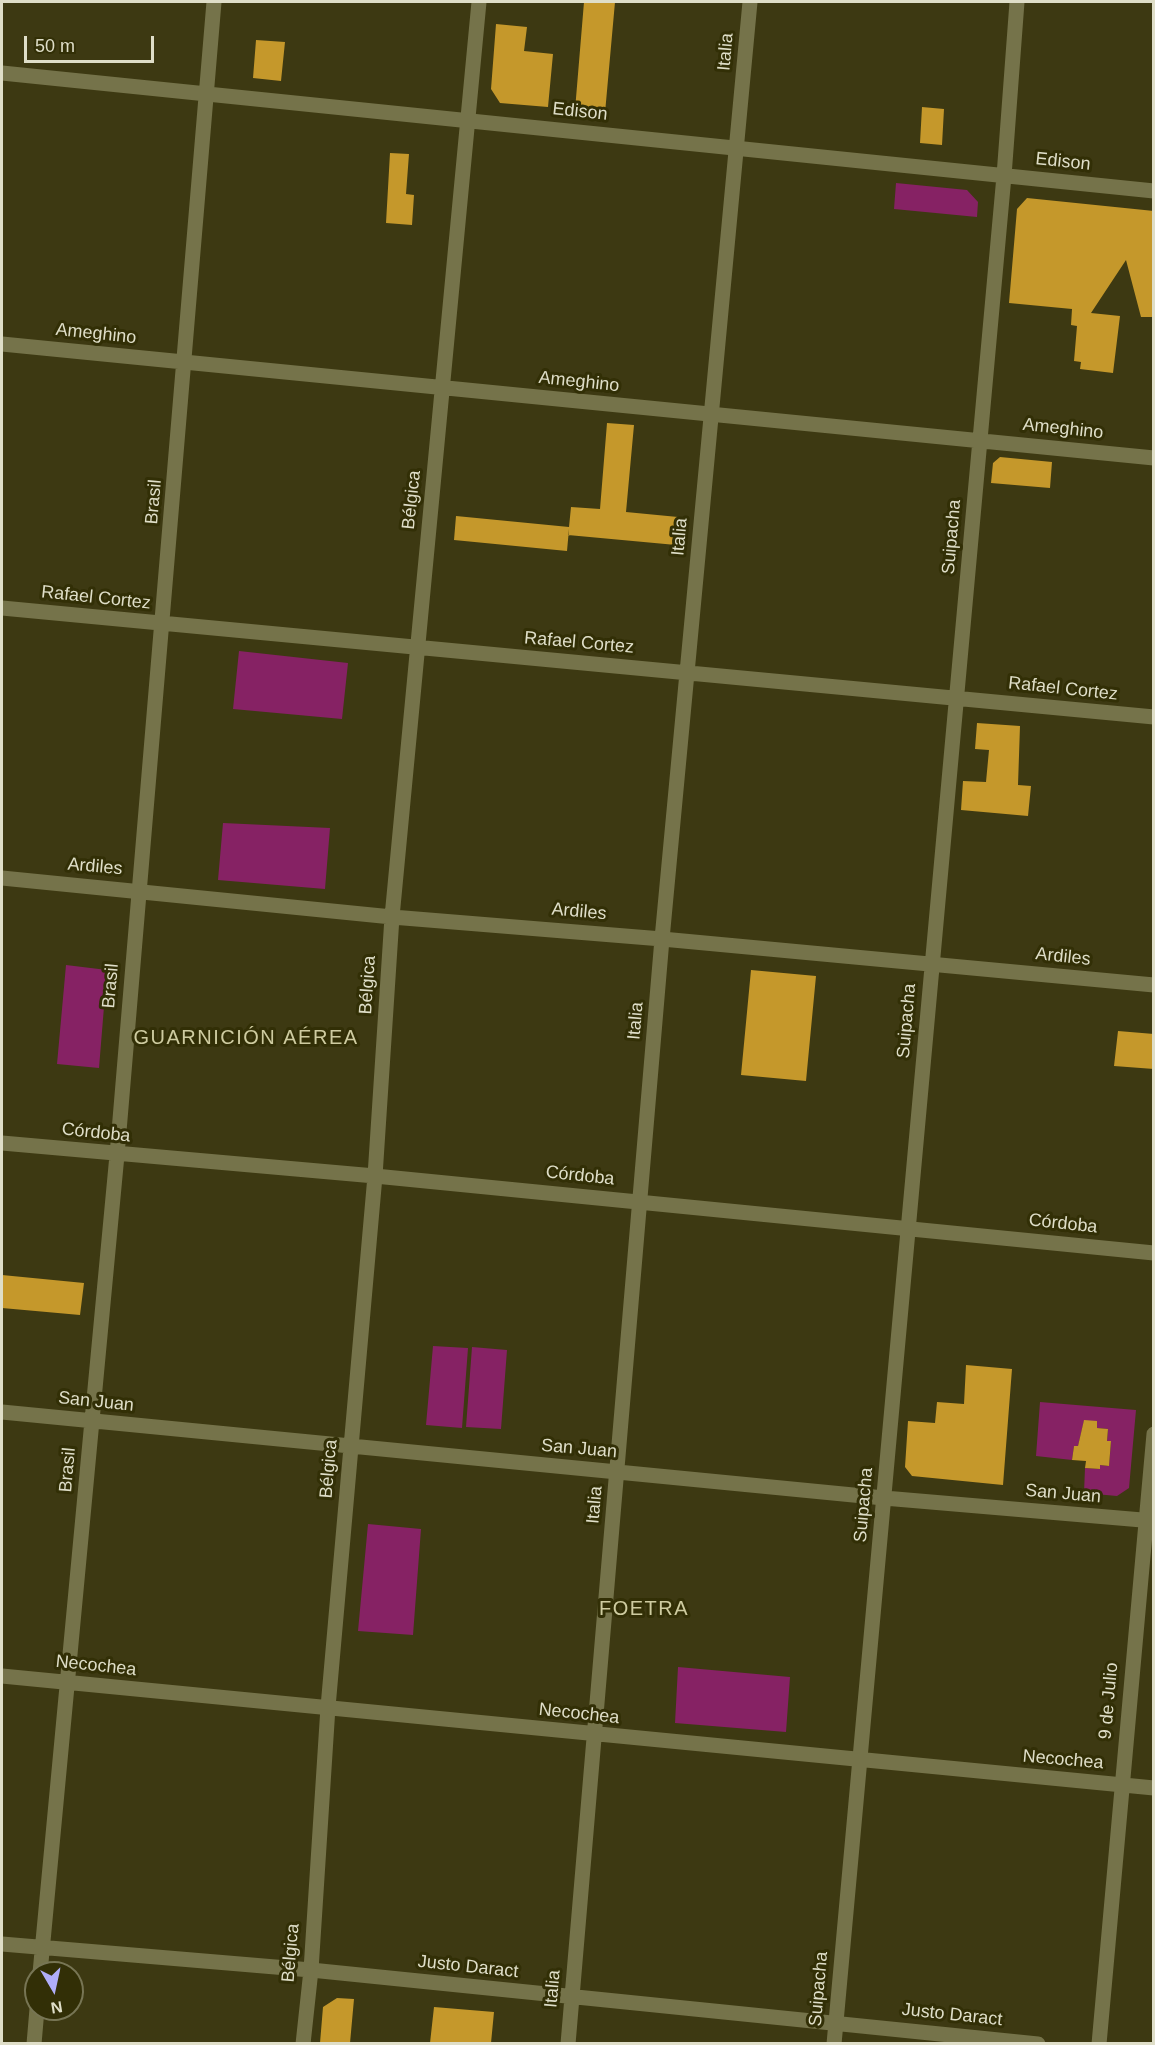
<!DOCTYPE html>
<html>
<head>
<meta charset="utf-8">
<style>
  body { margin:0 }
  #map { position:relative; width:1155px; height:2045px; overflow:hidden; background:#3d3912; font-family:Arial,sans-serif }
  canvas { display:block }
  .frame { position:absolute; inset:0; border:3px solid #dfdec8; pointer-events:none }
  .north { position:absolute; left:24px; top:1961px; width:60px; height:60px; box-sizing:border-box; background:#322f06; border:2px solid #777554; border-radius:50%; rotate:171deg; font-size:16px; font-weight:700; line-height:24px; text-align:center; color:#dfdec8 }
  .north::after { content:''; display:block; margin:auto; width:21px; height:27px; background:#b0aefa; clip-path:polygon(50% 0,100% 100%,50% 72%,0 100%) }
  .scale { position:absolute; left:24px; top:36px; width:130px; height:27px; box-sizing:border-box; border:3px solid #dfdec8; border-top:0; padding-left:8px; font-size:18px; line-height:21px; white-space:nowrap; color:#dfdec8; -webkit-text-stroke:4px #322f06; paint-order:stroke }
</style>
</head>
<body>
<div id="map">
<canvas width="1155" height="2045"></canvas>
<div class="frame"></div>
<div class="north">N</div>
<div class="scale">50 m</div>
</div>
<script>
const context = document.querySelector('canvas').getContext('2d');
context.lineJoin = 'round';
function fill(path, color) {
  context.fillStyle = color;
  context.fill(path, 'evenodd');
}
function toPath(rows) {
  const path = new Path2D();
  for (const r of rows) {
    path.moveTo(r[0], r[1]);
    for (let i = 2; i < r.length; i += 2) path.lineTo(r[i], r[i + 1]);
  }
  return path;
}
function trace(path, color, width, dash) {
  context.strokeStyle = color;
  context.lineWidth = width;
  context.lineCap = dash ? 'butt' : 'round';
  context.setLineDash(dash || []);
  context.stroke(path);
}
function drawText(font, color, halo, rows, align = 'center') {
  context.font = font + ' Arial,sans-serif';
  context.lineWidth = 6;
  context.setLineDash([]);
  context.textBaseline = 'middle';
  context.strokeStyle = halo;
  context.fillStyle = color;
  for (const [text, x, y, turn = 0] of rows) {
    context.save();
    context.translate(x, y);
    context.rotate((+turn || 0) * Math.PI / 180);
    context.textAlign = isNaN(turn) ? turn : align;
    if (halo) context.strokeText(text, 0, 0);
    context.fillText(text, 0, 0);
    context.restore();
  }
}
const green = toPath([
  [896,183,967,190,978,202,977,217,894,209],
  [239,651,348,663,342,719,233,709],
  [223,823,330,828,325,889,218,880],
  [66,965,107,970,99,1068,57,1064],
  [433,1346,468,1348,462,1428,426,1425],
  [472,1347,507,1350,501,1429,466,1427],
  [1040,1402,1136,1410,1129,1488,1117,1496,1084,1493,1085,1468,1099,1469,1100,1465,1109,1466,1111,1442,1107,1441,1108,1429,1097,1428,1097,1421,1084,1421,1078,1446,1074,1446,1072,1460,1036,1456],
  [368,1524,421,1529,413,1635,358,1631],
  [678,1667,790,1677,786,1732,675,1723]
]);
const building = toPath([
  [584,2,615,2,605,113,575,110],
  [496,24,527,27,524,51,553,54,548,107,500,103,491,89],
  [256,40,285,42,281,81,253,78],
  [922,107,944,109,942,145,920,143],
  [390,153,409,154,406,194,414,195,412,225,386,223],
  [1027,198,1154,211,1154,317,1141,317,1126,260,1091,313,1120,316,1113,373,1080,369,1081,362,1074,361,1077,326,1071,325,1072,309,1009,303,1017,209],
  [607,423,634,425,626,512,678,517,676,545,568,535,569,529,567,551,454,540,456,516,569,527,571,507,600,509],
  [1000,457,1052,462,1050,488,991,483,993,463],
  [977,723,1020,726,1018,785,1031,786,1028,816,961,810,963,781,986,782,989,750,975,749],
  [751,970,816,976,806,1081,741,1075],
  [1118,1031,1154,1034,1154,1069,1114,1066],
  [2,1275,84,1283,80,1315,2,1308],
  [966,1365,1012,1369,1003,1485,912,1476,905,1467,908,1421,935,1423,937,1402,964,1404],
  [1084,1420,1097,1421,1097,1428,1108,1429,1107,1441,1111,1441,1109,1466,1100,1465,1100,1469,1085,1468,1086,1461,1072,1460,1074,1446,1078,1446],
  [337,1998,354,1999,350,2043,320,2043,323,2007],
  [434,2007,494,2012,491,2043,430,2043]
]);
const minor = toPath([
  [2,73,1154,191],
  [2,344,1154,458],
  [2,608,1154,717],
  [2,878,392,917,662,939,1154,985],
  [2,1143,375,1176,1154,1253],
  [2,1412,884,1498,1154,1521],
  [2,1676,1154,1788],
  [2,1944,311,1970,1038,2044],
  [40,1973,117,1155,214,2],
  [34,2044,37,2009],
  [303,2044,311,1970,328,1707,375,1176,392,917,479,2],
  [568,2044,662,939,750,2],
  [834,2044,1004,176,1017,2],
  [1099,2044,1154,1434]
]);
const streetNames = [
  ["Italia",726,52,-85],
  ["Edison",580,112,6],
  ["Edison",1063,162,6],
  ["Ameghino",96,334,6],
  ["Ameghino",579,382,6],
  ["Ameghino",1063,429,6],
  ["Bélgica",412,500,-84],
  ["Brasil",154,502,-85],
  ["Italia",680,537,-85],
  ["Suipacha",952,537,-85],
  ["Rafael Cortez",96,598,6],
  ["Rafael Cortez",579,643,5],
  ["Rafael Cortez",1063,689,6],
  ["Ardiles",95,867,5],
  ["Ardiles",579,912,5],
  ["Ardiles",1063,957,6],
  ["Bélgica",368,985,-86],
  ["Brasil",111,986,-85],
  ["Italia",636,1021,-85],
  ["Suipacha",907,1021,-85],
  ["Córdoba",96,1133,6],
  ["Córdoba",580,1176,6],
  ["Córdoba",1063,1224,6],
  ["San Juan",96,1402,6],
  ["San Juan",579,1449,5],
  ["Bélgica",329,1469,-85],
  ["Brasil",68,1470,-85],
  ["San Juan",1063,1494,5],
  ["Italia",595,1505,-85],
  ["Suipacha",864,1505,-85],
  ["Necochea",96,1666,6],
  ["9 de Julio",1109,1701,-85],
  ["Necochea",579,1714,6],
  ["Necochea",1063,1760,5],
  ["Bélgica",291,1953,-85],
  ["Justo Daract",468,1967,6],
  ["Italia",553,1989,-85],
  ["Suipacha",819,1989,-85],
  ["Justo Daract",952,2015,6]
];
const neighbourhoodNames = [
  ["GUARNICIÓN AÉREA",246,1038],
  ["FOETRA",644,1609]
];
fill(green, '#862264');
fill(building, '#c5982b');
trace(minor, '#75734a', 15);
drawText('18px', '#dfdec8', '#322f06', streetNames);
context.letterSpacing = '1.5px';
drawText('20px', '#cecba0', '#322f06', neighbourhoodNames);
context.letterSpacing = '0px';
</script>
</body>
</html>
